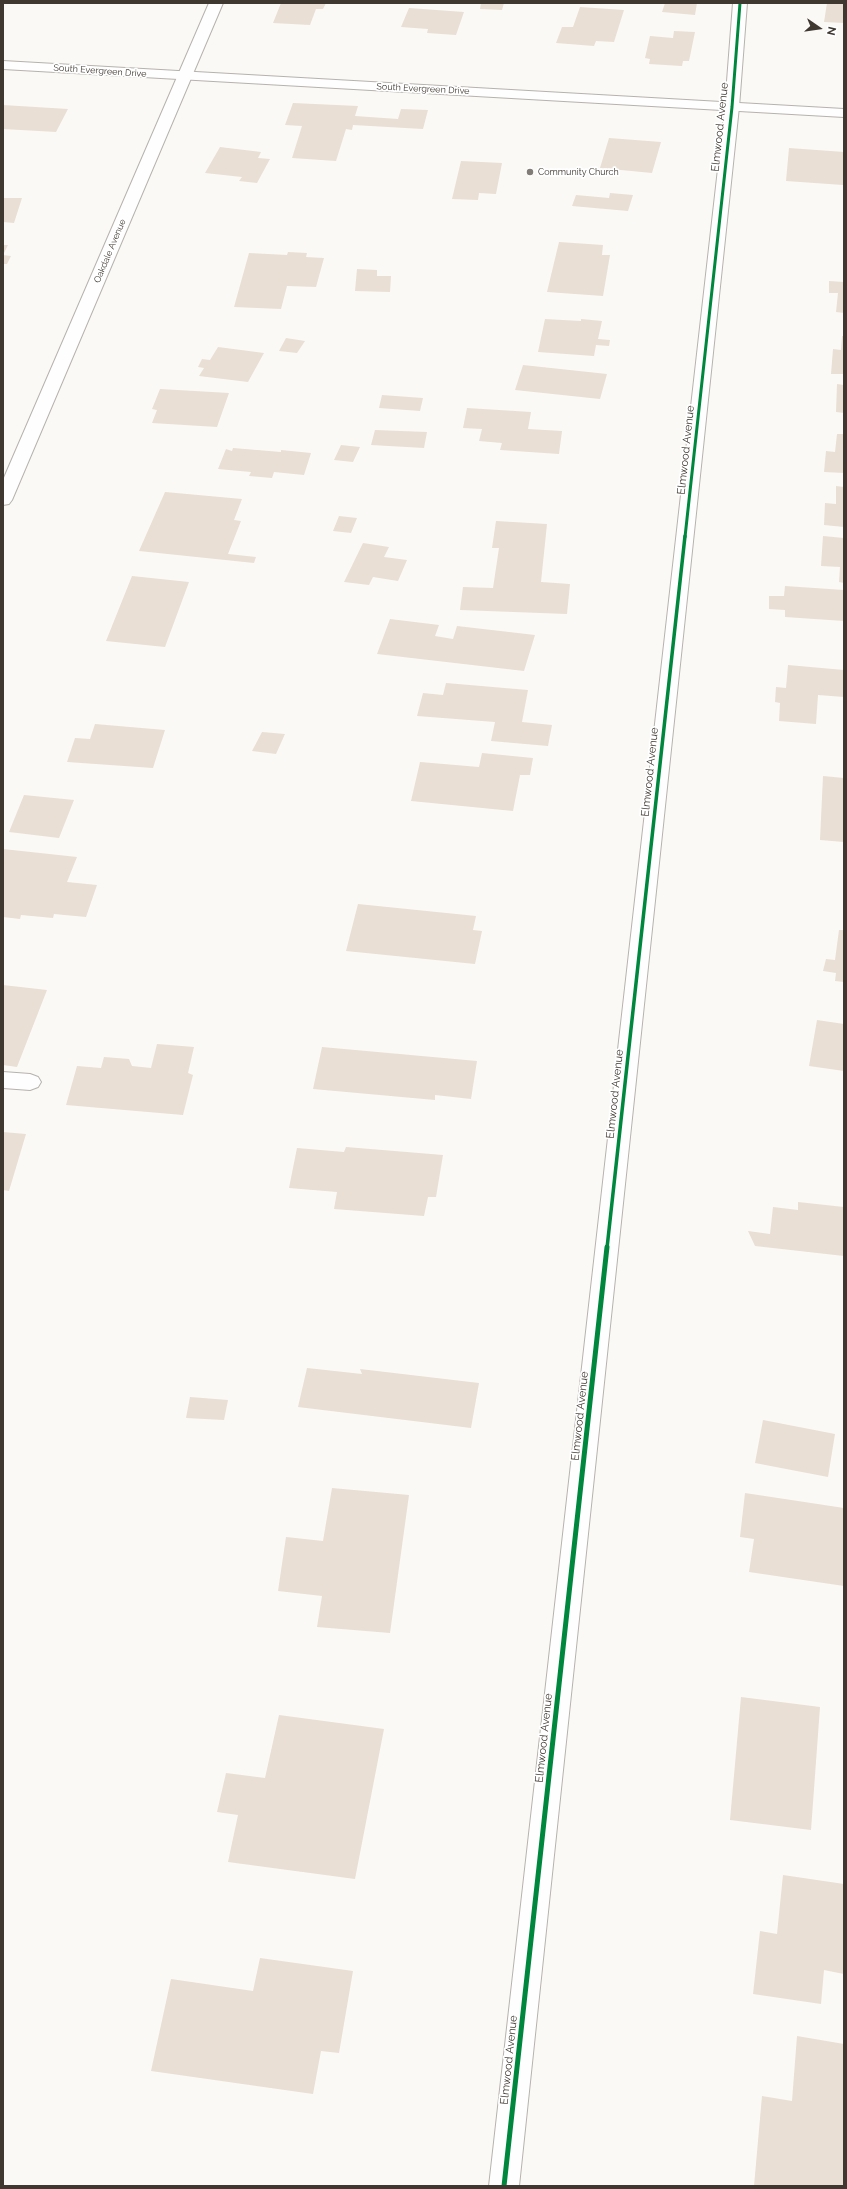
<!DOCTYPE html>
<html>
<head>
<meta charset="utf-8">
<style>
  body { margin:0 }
  #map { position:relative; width:847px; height:2189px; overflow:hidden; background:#fbf9f6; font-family:Raleway,sans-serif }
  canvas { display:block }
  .frame { position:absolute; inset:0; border:4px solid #3f3831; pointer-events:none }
  .north { position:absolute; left:799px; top:8px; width:40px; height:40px; -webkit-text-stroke:3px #fff; paint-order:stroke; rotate:103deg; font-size:11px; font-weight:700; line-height:16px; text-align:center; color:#3f3831 }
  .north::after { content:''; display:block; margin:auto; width:14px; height:18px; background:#3f3831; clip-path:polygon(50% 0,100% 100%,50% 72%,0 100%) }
</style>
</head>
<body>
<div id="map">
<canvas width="847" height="2189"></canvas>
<div class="frame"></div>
<div class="north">N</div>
</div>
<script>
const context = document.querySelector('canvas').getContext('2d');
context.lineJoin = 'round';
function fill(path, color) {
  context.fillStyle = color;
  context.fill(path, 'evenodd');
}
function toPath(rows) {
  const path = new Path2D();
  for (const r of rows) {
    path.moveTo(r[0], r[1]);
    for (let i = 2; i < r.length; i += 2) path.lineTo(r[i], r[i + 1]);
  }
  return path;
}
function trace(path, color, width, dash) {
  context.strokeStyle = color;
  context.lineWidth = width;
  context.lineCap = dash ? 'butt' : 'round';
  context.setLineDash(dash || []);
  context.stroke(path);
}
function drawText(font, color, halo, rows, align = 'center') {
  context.font = font + ' Raleway,sans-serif';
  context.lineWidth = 3.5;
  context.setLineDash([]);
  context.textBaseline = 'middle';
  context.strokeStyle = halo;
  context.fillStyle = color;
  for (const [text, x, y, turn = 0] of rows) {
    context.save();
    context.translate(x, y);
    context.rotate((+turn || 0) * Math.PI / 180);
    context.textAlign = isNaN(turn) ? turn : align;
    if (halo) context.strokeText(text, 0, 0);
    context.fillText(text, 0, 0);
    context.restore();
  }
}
const building = toPath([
  [281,3,326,3,323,9,316,9,310,25,273,23],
  [481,3,504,3,502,10,480,9],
  [665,3,697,3,695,15,662,12],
  [827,3,844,3,844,23,824,22],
  [580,7,624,10,614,42,596,41,594,46,556,43,562,27,573,27],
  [409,8,464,12,456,35,427,33,428,29,401,27],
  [674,31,695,32,689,61,683,61,682,66,649,64,650,59,645,58,650,36,673,38],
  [293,103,358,106,355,116,398,119,401,109,428,110,423,129,353,125,352,130,346,129,336,161,292,158,302,126,285,125],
  [3,105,68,109,56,132,3,129],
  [609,138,661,142,652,173,600,168],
  [220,147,261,152,258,158,270,159,257,183,239,181,242,177,205,173],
  [789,148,844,152,843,185,786,181],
  [461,161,502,163,496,194,479,193,478,200,452,199],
  [610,193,633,195,628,211,572,206,576,195,609,198],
  [3,198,22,198,14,223,3,222],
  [559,242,603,245,602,255,610,255,603,296,547,292],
  [3,245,8,245,3,255,11,256,7,264,3,264],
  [288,252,307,253,306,257,324,258,316,287,287,286,281,309,234,307,249,253,287,255],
  [357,269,377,270,377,276,391,276,390,292,355,291],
  [829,281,844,282,844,313,836,312,838,293,829,293],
  [545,319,581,321,581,319,602,321,598,339,610,340,609,346,596,345,594,356,538,352],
  [842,336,844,336,844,374,831,374,833,349,841,350],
  [286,338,305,341,297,353,279,351],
  [218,347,264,353,248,382,199,376,204,368,198,367,202,359,210,360],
  [523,365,607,374,600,399,515,390],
  [837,384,844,385,844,413,836,412],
  [160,389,229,393,217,427,152,423,157,410,152,409],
  [382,395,423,398,420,411,379,408],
  [467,408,531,412,528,429,562,431,559,454,500,450,502,443,479,441,482,429,463,428],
  [375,430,427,432,424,448,371,445],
  [837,434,844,434,844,473,824,472,826,451,835,452],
  [341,445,360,447,353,462,334,460],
  [233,448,281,452,281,450,311,453,304,475,274,472,272,478,249,476,251,472,218,469,226,449,232,451],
  [836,486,844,487,844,527,824,525,825,503,836,504],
  [165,492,242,499,234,520,241,521,228,554,256,557,254,563,139,551],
  [339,516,357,518,351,533,333,531],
  [496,521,547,524,541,582,570,584,567,614,460,610,463,587,493,588,499,548,492,548],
  [823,536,844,538,844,583,839,582,840,567,821,566],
  [363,543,389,547,384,557,407,560,398,581,373,577,369,585,344,582],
  [132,576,189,582,165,647,106,641],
  [785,586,844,590,844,621,785,617,785,610,769,609,769,596,784,596],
  [390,619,439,625,435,636,453,639,457,626,535,635,524,671,377,654],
  [788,665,844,670,844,697,818,695,816,724,779,721,780,703,775,702,776,687,786,688],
  [446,683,528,690,522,722,552,725,548,746,491,741,495,722,417,716,423,693,443,695],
  [95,724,165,730,153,768,67,762,75,738,90,739],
  [262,732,285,734,276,754,252,751],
  [482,753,533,758,530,775,520,775,513,811,411,801,420,762,479,767],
  [823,776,844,778,844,842,820,840],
  [24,795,74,800,59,838,9,832],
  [3,849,77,857,67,882,97,885,86,917,54,914,53,918,21,915,20,919,3,917],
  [358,904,476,916,473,930,482,931,475,964,346,951],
  [839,930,844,930,844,982,835,981,836,973,823,971,826,959,835,960],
  [3,985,47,990,17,1067,3,1065],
  [817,1020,844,1024,844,1071,809,1066],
  [157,1044,194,1047,188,1073,193,1075,183,1115,66,1105,77,1066,101,1068,104,1057,129,1059,132,1066,151,1068],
  [322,1047,477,1061,471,1099,435,1095,435,1100,313,1089],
  [3,1132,26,1134,9,1191,3,1190],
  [346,1147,443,1155,436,1197,428,1197,424,1216,334,1209,337,1192,289,1188,297,1148,344,1152],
  [798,1202,844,1207,844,1256,755,1246,748,1231,770,1234,773,1207,798,1210],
  [307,1368,362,1374,360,1369,479,1383,471,1428,298,1407],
  [190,1397,228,1400,224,1420,186,1418],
  [763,1420,835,1434,828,1477,755,1463],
  [332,1488,409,1495,390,1633,317,1627,322,1596,278,1591,286,1537,323,1541],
  [745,1493,844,1508,844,1586,749,1572,754,1539,740,1537],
  [741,1697,820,1707,811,1830,730,1820],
  [279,1715,384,1729,355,1879,228,1862,238,1815,217,1812,226,1773,265,1778],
  [783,1875,844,1884,844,1974,824,1970,821,2004,753,1994,760,1931,777,1934],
  [260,1958,353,1971,339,2053,321,2051,313,2094,151,2071,171,1979,253,1991],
  [797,2036,844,2044,844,2186,754,2186,762,2096,792,2101]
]);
const service = toPath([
  [3,1072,30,1074,38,1077,41,1082,38,1087,30,1090,3,1088,3,1072]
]);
const minor = toPath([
  [209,3,223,3,12,500,9,504,3,505,3,480,209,3],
  [733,3,747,3,739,107,519,2186,489,2186,725,107,733,3]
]);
const tertiary = toPath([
  [3,61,844,109,844,117,3,69,3,61]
]);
const cyclewayFar2 = toPath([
  [685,537,732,107,740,3]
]);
const cyclewayFar1 = toPath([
  [607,1248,685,536]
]);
const cycleway = toPath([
  [504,2186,607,1247]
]);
const markers = [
  [530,172,4,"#817c76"]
];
const farStreetnames = [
  ["South Evergreen Drive",100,71,4],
  ["South Evergreen Drive",423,89,3],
  ["Oakdale Avenue",110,251,-67]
];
const farPoinames = [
  ["Community Church",538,172]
];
const streetNames = [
  ["Elmwood Avenue",720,127,-84],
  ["Elmwood Avenue",686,450,-84],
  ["Elmwood Avenue",650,772,-84],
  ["Elmwood Avenue",615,1094,-84],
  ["Elmwood Avenue",580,1416,-84],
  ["Elmwood Avenue",544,1738,-84],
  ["Elmwood Avenue",509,2060,-84]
];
fill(building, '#e9dfd4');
trace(service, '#b6b2ad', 2);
trace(minor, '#b6b2ad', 2);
trace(tertiary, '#b6b2ad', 2);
fill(service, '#fefefe');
fill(minor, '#fefefe');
fill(tertiary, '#fefefe');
trace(cyclewayFar2, '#00873e', 3);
trace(cyclewayFar1, '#00873e', 3.5);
trace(cycleway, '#00873e', 5);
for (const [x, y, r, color] of markers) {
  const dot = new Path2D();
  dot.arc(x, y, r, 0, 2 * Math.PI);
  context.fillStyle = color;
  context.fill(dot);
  trace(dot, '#fff', 1.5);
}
drawText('9px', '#3f3831', '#fff', farStreetnames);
drawText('9px', '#3f3831', '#fff', farPoinames, 'left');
drawText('11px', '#3f3831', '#fff', streetNames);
</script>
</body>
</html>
